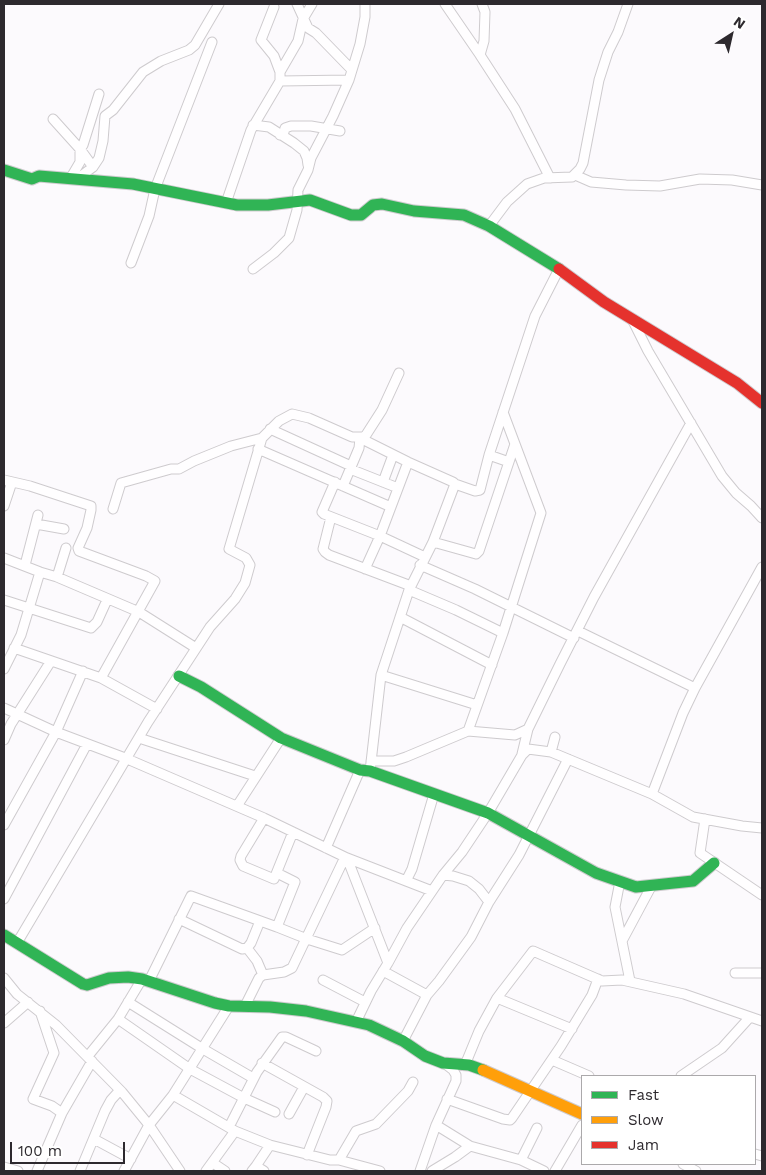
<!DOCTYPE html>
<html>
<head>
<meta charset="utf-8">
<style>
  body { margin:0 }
  #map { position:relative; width:766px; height:1175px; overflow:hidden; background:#fcfafd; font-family:"Work Sans",sans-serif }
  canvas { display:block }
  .frame { position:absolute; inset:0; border:5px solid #2d292e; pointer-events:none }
  .legend { position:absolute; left:581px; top:1075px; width:175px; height:90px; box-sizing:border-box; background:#fff; border:1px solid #aba9ab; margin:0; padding:6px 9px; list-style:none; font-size:15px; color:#2d292e }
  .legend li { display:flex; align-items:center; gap:10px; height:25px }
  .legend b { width:25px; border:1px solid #aba9ab }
  .north { position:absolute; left:706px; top:10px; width:50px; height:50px; -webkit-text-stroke:4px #fff; paint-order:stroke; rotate:35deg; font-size:14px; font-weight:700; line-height:20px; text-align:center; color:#2d292e }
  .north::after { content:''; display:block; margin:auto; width:18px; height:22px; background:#2d292e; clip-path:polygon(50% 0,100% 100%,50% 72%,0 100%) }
  .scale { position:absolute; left:10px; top:1142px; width:115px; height:22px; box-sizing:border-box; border:2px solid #2d292e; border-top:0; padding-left:6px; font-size:15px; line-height:18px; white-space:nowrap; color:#2d292e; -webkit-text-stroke:4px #fff; paint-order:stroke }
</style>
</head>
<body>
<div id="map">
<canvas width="766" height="1175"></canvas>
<div class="frame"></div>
<ul class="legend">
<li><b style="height:6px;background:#30b455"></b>Fast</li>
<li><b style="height:6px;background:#ff9f0a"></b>Slow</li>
<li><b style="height:6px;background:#e5322d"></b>Jam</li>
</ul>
<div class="north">N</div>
<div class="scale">100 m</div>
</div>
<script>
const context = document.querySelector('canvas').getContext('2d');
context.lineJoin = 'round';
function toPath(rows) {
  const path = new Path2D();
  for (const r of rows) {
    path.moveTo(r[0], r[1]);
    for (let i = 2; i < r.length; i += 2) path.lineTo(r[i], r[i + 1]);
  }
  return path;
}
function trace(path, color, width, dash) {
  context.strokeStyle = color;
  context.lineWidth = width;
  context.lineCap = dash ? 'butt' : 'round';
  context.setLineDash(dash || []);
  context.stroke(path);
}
const street = toPath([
  [297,4,308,28,316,33,351,69],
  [445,4,480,55,515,109,550,178],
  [480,55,484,41,485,12,482,4],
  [280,72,298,41,303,19,312,4],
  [280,81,349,80],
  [53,119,80,149,93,167],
  [253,125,269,127,294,143,304,151,307,158,308,165],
  [280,135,284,132,285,128,291,126,311,126,340,131],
  [575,175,591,182,626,185,660,186,700,179,732,180,762,185],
  [70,179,80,162,80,149,83,145,99,94],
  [77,179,93,167,99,158,103,141,105,116,113,110,143,72,161,61,189,50,195,45,219,4],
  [226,203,251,130,280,81,280,72,274,56,261,40,274,7],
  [489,226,507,202,527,184,544,178,572,177,580,169,583,163,599,80,608,52,618,32,628,4],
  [131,263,149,216,155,189,212,42],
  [253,269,274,253,289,238,297,210,298,190,308,170,311,158,333,116,349,80,360,44,365,17,365,4],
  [633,321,648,351,722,476,736,493,751,506,762,518],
  [270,429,351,466],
  [258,449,391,507],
  [489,455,509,462],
  [350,469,398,488],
  [4,480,30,486,91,506,91,510,87,528,78,548,79,551,146,576,155,581,101,678],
  [335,482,322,512,324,514,380,536,425,557],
  [383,482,393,455],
  [455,484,475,491,480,490,489,455,535,316,559,269],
  [343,486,359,448,360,438,408,462,453,482,455,484,433,542,409,590,381,675,370,771],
  [4,506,12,482],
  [113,509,121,483,171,469,179,469,194,461,231,446,262,438,279,421,292,414,309,418,352,437,363,437,366,435,382,410,399,373],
  [331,517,323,549,325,552,329,555,411,586],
  [36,524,64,529],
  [433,542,476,554,479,551,515,444],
  [4,558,40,572,57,577,66,548],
  [25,565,38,515],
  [420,565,475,589,574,638],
  [365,569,380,536,408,462],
  [57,577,139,612,196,648],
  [409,590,456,610,503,633],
  [4,600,91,628,97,622,107,600],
  [400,617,492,665],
  [578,631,695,688],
  [14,648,101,678,157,709],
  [4,669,21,635,40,572],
  [381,675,477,705],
  [4,708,56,732,125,758,264,818,347,858,432,891],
  [468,731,503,633,541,513,503,412],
  [139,738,255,776],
  [4,740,11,724,51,661],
  [551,752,555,737],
  [522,754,528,729,560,664,594,597,691,423],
  [371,761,394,761,406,757,468,731,515,735,528,729],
  [652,794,683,713,695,688,762,567],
  [237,806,281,738],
  [264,818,241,856,240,860,243,866,274,879,293,832],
  [705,819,700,853,762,895],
  [4,825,56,732,83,671],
  [326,848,360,770],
  [347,858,388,963],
  [277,873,295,882,277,927,307,939,342,950,375,928],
  [443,875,453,876,469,881,479,889,489,902],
  [406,881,412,869,434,794],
  [620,881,615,907,630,981],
  [4,899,87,744],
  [179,919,242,949,247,948,251,943,260,921],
  [622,941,652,885],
  [17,943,148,722,210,627,235,599,245,583,250,565,246,558,229,549,262,438],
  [247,948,257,961,263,975],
  [383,971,427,995,439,981,471,937,489,902,519,855,568,759],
  [735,973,762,973],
  [4,978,17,994,56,1025,122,1092,149,1125,180,1171],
  [323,980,365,1002],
  [149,981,191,896,277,927],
  [497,998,572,1029],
  [128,1002,203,1049,253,1078],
  [245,1006,259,978,263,975,284,972,292,968,345,857],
  [118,1019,190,1069,244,1098,275,1112],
  [356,1022,371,991,388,963,407,928,443,875,462,852,488,813,522,755,528,749,551,752,652,794,693,817,742,826,762,828],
  [4,1023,28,1002],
  [403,1041,427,995],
  [88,1056,118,1019,142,979],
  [552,1060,589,1076],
  [262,1063,323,1097,327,1101,326,1107,307,1155],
  [465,1065,479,1031,497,998,533,951,602,981,622,980,684,994,762,1021],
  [681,1076,722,1048,750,1017],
  [173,1095,229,1006],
  [447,1099,503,1119,510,1120,512,1118,561,1046,592,995,598,979],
  [62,1113,92,1061],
  [289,1114,304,1087],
  [436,1125,470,1146,521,1160,544,1171],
  [229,1127,257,1072,282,1037,286,1037,316,1051],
  [94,1139,131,1159],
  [755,1154,762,1156],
  [339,1160,356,1131,376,1124,408,1091,413,1082],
  [521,1160,537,1128],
  [213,1163,225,1171],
  [683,1164,696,1171],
  [256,1166,270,1145],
  [4,1167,18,1171],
  [37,1171,62,1113,52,1106,33,1099,54,1053,40,1011],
  [80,1171,105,1111,111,1100,120,1090],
  [124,1171,149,1125,173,1095,235,1131,270,1145,330,1160,339,1160,380,1171],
  [206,1171,235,1131],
  [252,1171,256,1166,264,1171],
  [420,1171,436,1125,456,1081,456,1075,453,1070,444,1063],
  [432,1171,455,1157,470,1146],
  [555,1171,582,1125]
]);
const fast = toPath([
  [4,170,32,179,39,176,133,184,237,205,268,205,310,200,351,215,361,215,373,205,382,204,414,211,464,215,489,226,559,269],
  [179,676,201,687,281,738,360,770,370,771,488,813,596,873,636,887,693,881,714,863],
  [4,935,83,984,87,985,109,978,128,977,142,979,215,1003,229,1006,270,1007,306,1011,369,1025,403,1041,425,1056,443,1063,469,1065,483,1070]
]);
const slow = toPath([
  [483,1070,582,1114]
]);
const jam = toPath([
  [559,269,604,302,737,383,762,403]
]);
trace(street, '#cecbce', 11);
trace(fast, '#cecbce', 13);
trace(slow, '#cecbce', 13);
trace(jam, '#cecbce', 13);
trace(street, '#fffeff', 9);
trace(fast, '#30b455', 11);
trace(slow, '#ff9f0a', 11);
trace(jam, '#e5322d', 11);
</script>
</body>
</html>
